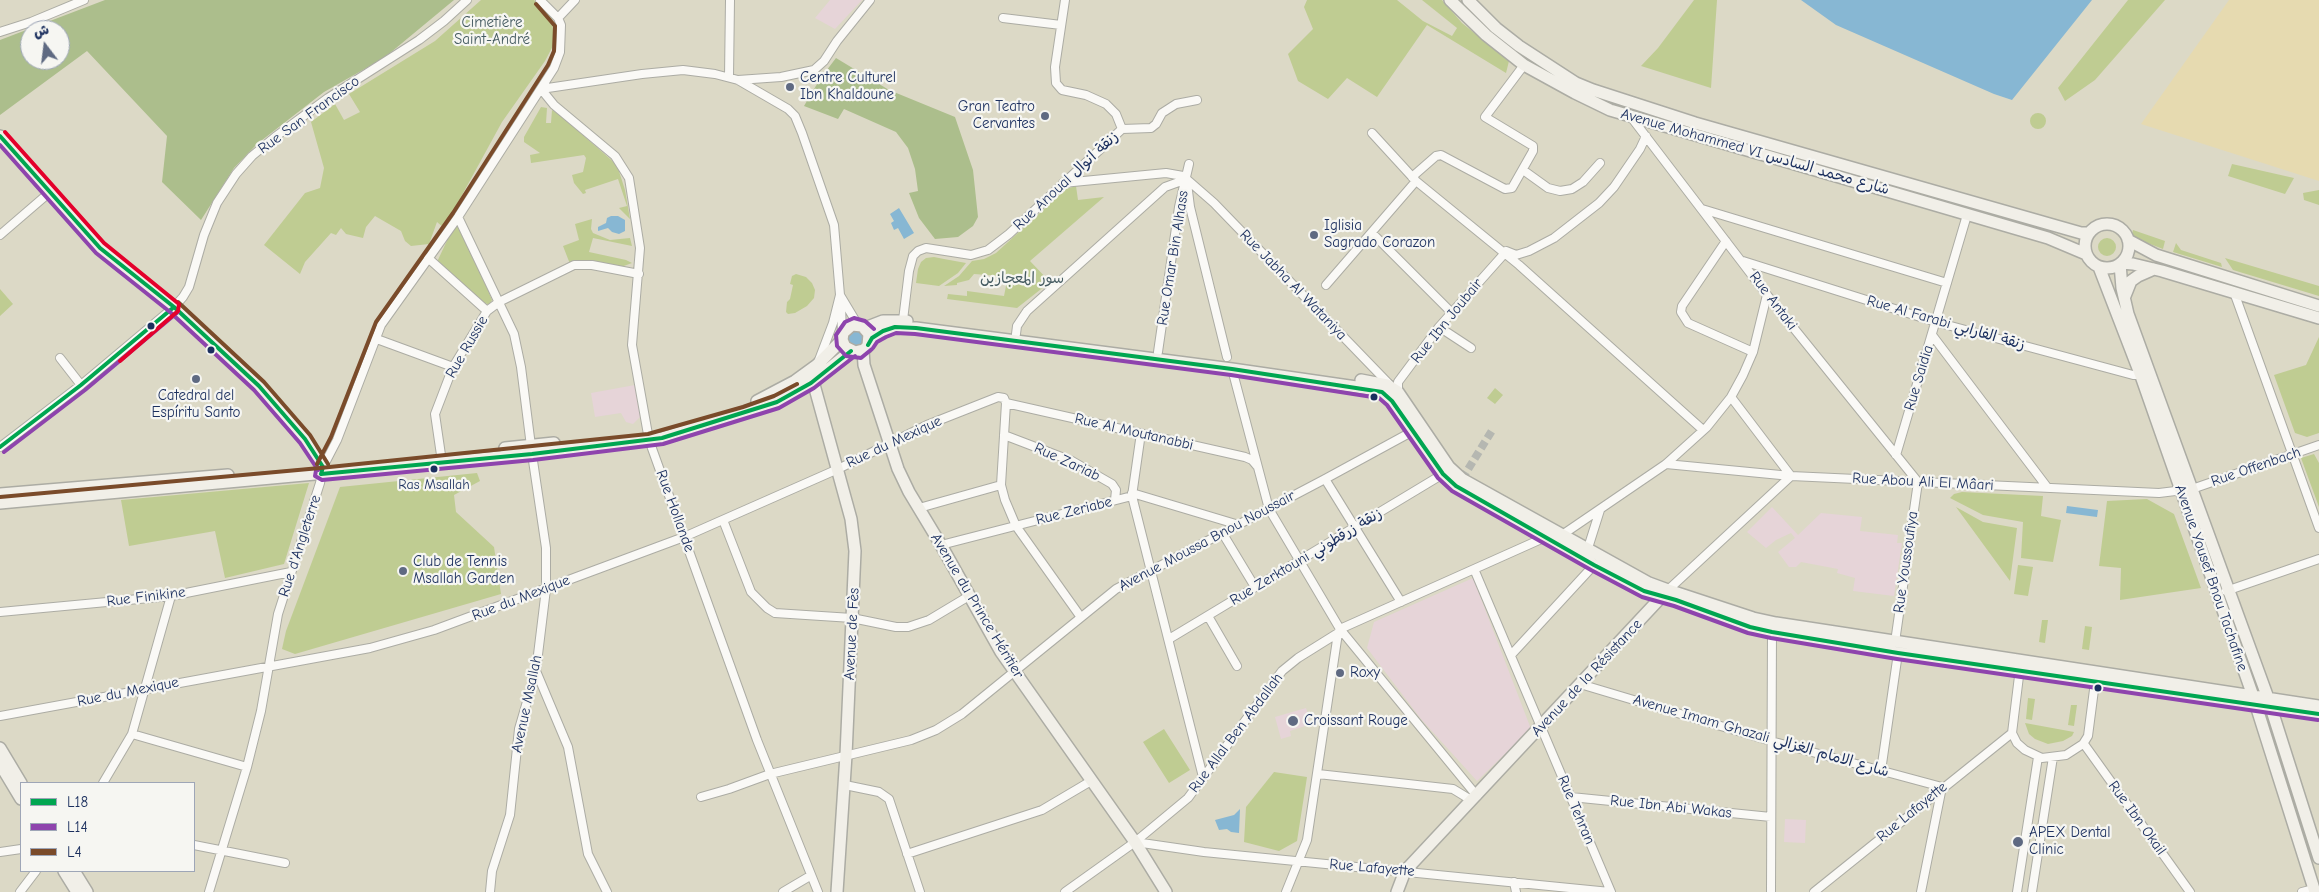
<!DOCTYPE html>
<html>
<head>
<meta charset="utf-8">
<style>
  body { margin:0 }
  #map { position:relative; width:2319px; height:892px; overflow:hidden; background:#dcd9c6; font-family:"Comic Neue","Playpen Sans Arabic",sans-serif }
  canvas { display:block }
  .legend { position:absolute; left:20px; top:782px; width:175px; height:90px; box-sizing:border-box; background:#f6f6f2; border:1px solid #9ea6b7; margin:0; padding:6px 9px; list-style:none; font-size:15px; color:#1b2f5e }
  .legend li { display:flex; align-items:center; gap:10px; height:25px }
  .legend b { width:25px; border:1px solid #9ea6b7 }
  .north { position:absolute; left:20px; top:20px; width:50px; height:50px; box-sizing:border-box; background:#f6f6f2; border:1px solid #9ea6b7; border-radius:50%; rotate:345deg; font-size:14px; font-weight:700; line-height:20px; text-align:center; color:#1b2f5e }
  .north::after { content:''; display:block; margin:auto; width:18px; height:22px; background:#5f6a82; clip-path:polygon(50% 0,100% 100%,50% 72%,0 100%) }
</style>
</head>
<body>
<div id="map">
<canvas width="2319" height="892"></canvas>
<ul class="legend">
<li><b style="height:6px;background:#00a651"></b>L18</li>
<li><b style="height:6px;background:#8e44ad"></b>L14</li>
<li><b style="height:6px;background:#7a4b2a"></b>L4</li>
</ul>
<div class="north">ش</div>
</div>
<script>
const context = document.querySelector('canvas').getContext('2d');
context.lineJoin = 'round';
function fill(path, color) {
  context.fillStyle = color;
  context.fill(path, 'evenodd');
}
function toPath(rows) {
  const path = new Path2D();
  for (const r of rows) {
    if (r.length === 3) {
      path.moveTo(r[0] + r[2], r[1]);
      path.arc(r[0], r[1], r[2], 0, 2 * Math.PI);
      continue;
    }
    path.moveTo(r[0], r[1]);
    for (let i = 2; i < r.length; i += 2) path.lineTo(r[i], r[i + 1]);
  }
  return path;
}
function trace(path, color, width, dash) {
  context.strokeStyle = color;
  context.lineWidth = width;
  context.lineCap = dash ? 'butt' : 'round';
  context.setLineDash(dash || []);
  context.stroke(path);
}
function drawText(font, color, halo, rows, align = 'center') {
  context.font = font + ' "Comic Neue","Playpen Sans Arabic",sans-serif';
  context.lineWidth = 4.5;
  context.setLineDash([]);
  context.textBaseline = 'middle';
  context.strokeStyle = halo;
  context.fillStyle = color;
  for (const [text, x, y, turn = 0] of rows) {
    context.save();
    context.translate(x, y);
    context.rotate((+turn || 0) * Math.PI / 180);
    context.textAlign = isNaN(turn) ? turn : align;
    if (halo) context.strokeText(text, 0, 0);
    context.fillText(text, 0, 0);
    context.restore();
  }
}
const built = toPath([
  [830,0,862,0,835,29,815,18],
  [635,385,641,416,633,424,626,422,621,413,595,417,591,393],
  [1772,507,1798,535,1821,513,1862,517,1860,531,1898,535,1897,543,1902,543,1894,596,1853,591,1855,578,1837,573,1838,569,1801,562,1796,567,1789,567,1778,552,1795,538,1791,533,1776,540,1766,548,1747,532],
  [1473,578,1531,729,1477,781,1421,719,1367,648,1374,622],
  [1306,708,1311,724,1290,731,1291,736,1281,739,1275,717],
  [1785,819,1806,820,1805,843,1784,842]
]);
const green = toPath([
  [481,0,534,0,552,18,554,44,545,61,502,122,444,228,437,222,429,244,411,246,405,241,401,231,375,216,366,227,363,238,346,234,341,228,336,235,331,233,305,262,300,274,264,245,305,193,320,188,324,168,311,122,335,104,344,120,360,112,349,94,435,41],
  [1307,0,1397,0,1423,21,1452,36,1457,28,1422,0,1442,0,1462,23,1509,61,1506,73,1427,25,1377,97,1347,78,1328,99,1298,81,1288,54,1313,29,1304,7],
  [1694,0,1717,0,1711,88,1641,66,1658,48],
  [2128,0,2165,0,2095,80,2065,101,2058,88],
  [541,107,547,108,546,123,551,123,552,110,560,115,617,165,625,190,630,219,619,208,627,206,618,179,585,190,586,193,583,194,574,183,572,175,583,172,586,158,584,155,531,163,530,155,540,153,524,142,524,137],
  [2038,121,8],
  [2232,164,2294,178,2285,194,2228,176],
  [1076,186,1078,200,1104,197,1030,261,1050,282,1017,308,947,299,948,294,967,296,967,291,1004,296,1006,286,1004,279,1001,276,974,274,969,280,957,283,957,285,944,286,959,276,972,261,984,259,996,253,1066,189],
  [2319,190,2319,205,2304,200,2303,193],
  [458,217,492,300,489,305,478,299,437,262],
  [592,219,591,229,593,233,610,240,630,238,632,246,593,238,589,252,626,260,632,263,621,267,570,264,563,246,579,240,575,224],
  [2133,230,2165,241,2163,249,2137,239,2132,234],
  [2107,247,9],
  [2176,243,2181,250,2221,263,2222,267,2173,252],
  [934,257,944,259,966,263,958,273,939,286,916,283,918,269,921,262,926,258],
  [2225,258,2319,286,2319,296,2233,270],
  [796,274,806,277,812,283,815,290,814,298,807,306,795,313,788,314,786,312,787,302,790,299,793,285,790,284,792,276],
  [0,289,13,304,0,316],
  [2319,337,2319,433,2307,437,2295,433,2274,375,2306,365],
  [1495,388,1503,395,1495,404,1487,398],
  [2314,454,2319,463,2319,507,2301,458],
  [477,473,480,481,454,495,456,512,494,547,501,594,295,654,282,649,286,631,340,487],
  [309,483,284,564,225,578,215,531,129,546,121,500],
  [1962,492,2043,496,2041,516,2061,520,2053,562,2021,558,2023,522,1983,515,1950,498,1954,494],
  [2147,499,2174,514,2201,588,2120,600,2121,568,2099,566,2107,501],
  [1956,507,1983,522,2017,528,2010,581],
  [2018,565,2033,567,2028,596,2014,594],
  [2042,620,2048,620,2045,643,2039,642],
  [2085,626,2092,627,2089,650,2082,649],
  [2028,698,2035,699,2032,720,2026,719],
  [2071,705,2077,705,2074,726,2068,725],
  [2025,723,2074,732,2072,736,2063,741,2048,744,2035,739,2029,734],
  [1164,729,1190,770,1169,783,1143,742],
  [1274,772,1307,777,1297,841,1279,851,1244,842,1246,807]
]);
const forest = toPath([
  [105,0,454,0,384,58,324,92,257,144,234,168,201,220,162,182,167,136,87,51,0,115,0,40],
  [30,30,60,30,60,60,30,60],
  [836,58,889,90,955,117,973,170,978,217,973,226,958,237,935,239,919,218,909,193,918,191,915,169,908,148,896,132,844,109,838,119,804,106,820,79]
]);
const sand = toPath([
  [2229,0,2319,0,2319,181,2141,124]
]);
const water = toPath([
  [1801,0,2092,0,2012,100,1994,94,1836,25],
  [899,208,914,233,904,239,898,228,894,230,891,223,894,221,890,214],
  [611,216,618,216,625,220,625,231,619,234,612,232,608,228,598,231,598,227,606,223,607,218],
  [853,328,864,334,864,343,859,347,849,346,846,334],
  [2067,506,2098,510,2097,517,2066,513],
  [1240,809,1239,833,1231,832,1227,829,1219,830,1215,820,1234,815]
]);
const streetTunnel = toPath([
  [1462,479,1493,429]
]);
const street = toPath([
  [1065,0,1055,67,1056,83,1062,90,1086,95,1106,104,1116,114,1122,129],
  [558,18,575,0],
  [1003,18,1061,25],
  [0,32,31,22,84,0],
  [729,77,730,0],
  [738,80,781,77,814,70,824,61,837,41,870,0],
  [541,89,554,105,615,156,629,178,640,248,632,345,649,440,757,740,818,892],
  [541,89,642,74,683,70,715,74,738,80,788,109,795,116,802,133,834,225,840,295,858,325],
  [1631,117,1767,295,1918,482,1895,642],
  [1122,129,1151,128,1156,124,1162,113,1176,104,1197,100],
  [1372,133,1416,181,1519,265,1703,430],
  [1523,170,1548,188,1560,191,1572,189,1583,182,1600,163],
  [1412,177,1436,156,1441,155,1505,189,1512,188,1533,151,1533,146,1485,117,1524,65],
  [1063,183,1166,173,1183,176,1214,203,1390,385],
  [1187,183,1190,207,1227,357],
  [1702,209,1947,283],
  [458,217,514,334,521,367,531,446],
  [1372,233,1451,312],
  [0,235,50,192],
  [1726,241,1682,306,1681,312,1688,323,1753,352],
  [1506,251,1516,255,1529,251,1554,238,1599,203,1614,187,1640,149,1646,136],
  [428,258,487,311],
  [1743,261,1936,322,2133,375,2144,375],
  [1326,285,1416,181],
  [2235,295,2319,528],
  [841,305,842,336],
  [903,320,909,271,913,256,918,251,926,248,971,255,988,250,1009,234,1122,129],
  [1439,327,1471,348],
  [1016,334,1017,326,1027,311,1165,187,1187,179],
  [1932,335,2047,487],
  [374,338,453,367],
  [1158,352,1179,207,1189,164],
  [60,358,81,385],
  [819,360,833,323,840,295],
  [1232,369,1269,509,1340,629,1477,796],
  [1398,392,1398,382,1439,327,1504,254],
  [1731,397,1791,476],
  [1006,403,1245,457,1252,460,1257,466],
  [1141,433,1132,496,1203,777],
  [1004,435,1072,461,1112,484,1116,490,1115,500],
  [0,447,81,385,174,307,183,297,189,287,204,235,217,203,236,174,252,156,275,137,328,98,419,40,444,21,467,0],
  [441,455,435,414,453,367,487,311,499,302,574,265,592,265,639,274],
  [1896,455,1967,215],
  [1666,464,1791,476,2159,493,2192,489,2319,445],
  [1325,479,1401,602],
  [1132,493,1239,525],
  [919,508,1001,485],
  [723,520,751,592,767,608,775,613,852,618,896,627,908,627,929,620,969,596],
  [1223,534,1255,587],
  [1562,535,1666,464,1707,427,1731,397,1743,375,1753,352,1767,295],
  [941,545,1132,496],
  [1588,548,1600,510],
  [1474,569,1611,892],
  [1668,590,1791,476],
  [2226,591,2319,559],
  [0,612,171,596,291,572],
  [1208,616,1237,666],
  [1169,639,1443,474],
  [1511,655,1594,565],
  [2020,668,2012,733,2017,743,2025,750,2042,758,2066,755,2083,744,2088,736,2095,682],
  [536,671,568,747,588,854,607,892],
  [1580,684,1771,741,1942,787],
  [0,716,370,648,434,630,684,537,838,469,927,425,998,397,1004,398,1006,403,1001,485,1005,500,1016,526,1080,616],
  [132,734,247,767],
  [2084,744,2190,892],
  [1881,771,1898,653],
  [1318,774,1453,789,1471,800],
  [103,783,132,734,171,596],
  [845,785,879,792,889,799,920,892],
  [701,797,729,789,770,774,911,740,936,730,962,714,1116,589,1325,479,1415,430],
  [1571,797,1771,817],
  [1135,842,1204,852,1610,892],
  [194,845,285,863],
  [0,852,21,849],
  [907,854,1042,810,1091,781],
  [1514,882,1516,892],
  [20,892,36,871],
  [209,892,247,767,261,711,278,614,320,483,323,467,337,440,381,325,458,217,554,68,560,52,561,25,558,18,540,0],
  [490,892,492,871,510,815,519,729,536,671,546,589,546,548,532,454],
  [783,892,810,876],
  [1065,892,1135,842,1188,798,1282,671,1298,658,1338,633,1340,629,1548,536],
  [1286,892,1307,840,1338,633],
  [1771,892,1772,629],
  [1814,892,2012,733],
  [1921,892,1942,787],
  [2017,892,2038,757],
  [2032,892,2053,757],
  [2302,892,2314,889]
]);
const secondary = toPath([
  [1450,0,1486,35,1524,65,1575,93,1610,110,2048,238,2086,254],
  [1468,0,1496,28,1519,46,1576,83,1593,90,1695,123,2081,233,2089,233],
  [0,136,100,248,174,307,259,386,305,439,323,467],
  [2107,246,22],
  [2128,240,2156,255,2319,306],
  [2122,263,2133,264,2162,271,2319,318],
  [2120,264,2122,288,2128,314,2268,698,2319,858],
  [2099,267,2141,376,2253,696,2315,892],
  [2125,296,2131,281,2138,276,2154,269],
  [865,328,883,321,907,321],
  [868,345,869,334,862,326,852,325,843,333,842,340,845,347,855,352,863,350,866,348,868,345,872,338,883,331,895,327,916,328,1232,369,1370,389,1382,392,1392,401,1443,474,1456,486,1594,565,1644,591,1676,600,1750,627,1772,632,1898,653,2319,714],
  [863,350,864,365,898,469,909,492,941,545,1001,652,1135,842,1166,892],
  [814,375,813,381,851,519,855,551,846,755,837,892],
  [1361,380,1387,385,1398,392,1449,467,1462,479,1649,583,1668,590,1753,618,1776,623,2319,706],
  [757,401,795,381,817,365,842,340],
  [505,448,554,443],
  [0,494,228,475],
  [0,503,532,454,662,438,777,402,811,383,851,351],
  [0,748,21,783],
  [0,764,21,799],
  [64,871,77,892],
  [74,871,87,892],
  [1397,892,1405,871,1665,593]
]);
const bus1 = toPath([
  [0,136,100,248,174,307,259,386,305,439,323,467],
  [868,345,872,338,883,331,895,327,916,328,1232,369,1382,392,1392,401,1443,474,1456,486,1594,565,1644,591,1676,600,1750,627,1772,632,1898,653,2319,714],
  [0,447,81,385,174,307],
  [323,467,321,474,532,454,662,438,777,402,811,383,851,351]
]);
const bus2 = toPath([
  [0,145,96,253,170,312,254,390,300,443,318,470],
  [873,348,877,342,886,337,896,333,915,334,1231,375,1379,398,1387,405,1438,478,1452,491,1591,570,1642,597,1674,606,1748,633,1771,638,1897,659,2318,720],
  [872,349,861,358,846,356,837,346,836,335,845,322,854,318,865,321,874,329],
  [4,452,85,390,178,312],
  [317,465,315,476,322,480,533,460,663,444,779,408,814,388,855,356]
]);
const bus3 = toPath([
  [178,302,264,382,310,435,328,464],
  [317,464,331,437,376,322,453,213,548,65,554,51,555,26,536,4],
  [0,497,320,468,648,434,743,407,774,396,797,384]
]);
const bus4 = toPath([
  [5,132,104,243,179,304,178,311,120,361]
]);
const markers = [
  [790,87,5,"#5f6a82"],
  [1045,116,5,"#5f6a82"],
  [1314,235,5,"#5f6a82"],
  [151,326,4.5,"#1b2f5e"],
  [211,350,4.5,"#1b2f5e"],
  [196,379,5,"#5f6a82"],
  [1374,397,4.5,"#1b2f5e"],
  [434,469,4.5,"#1b2f5e"],
  [403,571,5,"#5f6a82"],
  [1340,673,5,"#5f6a82"],
  [2098,688,4.5,"#1b2f5e"],
  [1293,721,6,"#5f6a82"],
  [2018,842,6,"#5f6a82"]
];
const busNames = [
  ["Ras Msallah",434,485]
];
const parkNames = [
  ["Cimetière",492,23],
  ["Saint-André",492,40],
  ["سور المعجازين",1022,279]
];
const poiNames = [
  ["Centre Culturel",800,78],
  ["Ibn Khaldoune",800,95],
  ["Gran Teatro",1035,107,"right"],
  ["Cervantes",1035,124,"right"],
  ["Iglisia",1324,226],
  ["Sagrado Corazon",1324,243],
  ["Catedral del",196,396,"center"],
  ["Espíritu Santo",196,413,"center"],
  ["Club de Tennis",413,562],
  ["Msallah Garden",413,579],
  ["Roxy",1350,673],
  ["Croissant Rouge",1304,721],
  ["APEX Dental",2029,833],
  ["Clinic",2029,850]
];
const streetNames = [
  ["Rue San Francisco",309,115,-36],
  ["Avenue Mohammed VI شارع محمد السادس",1755,152,16],
  ["Rue Anoual زنقة انوال",1066,181,-43],
  ["Rue Omar Bin Alhass",1173,258,-81],
  ["Rue Jabha Al Wataniya",1293,285,46],
  ["Rue Antaki",1773,301,53],
  ["Rue Ibn Joubair",1447,321,-51],
  ["Rue Al Farabi زنقة الفارابي",1946,323,16],
  ["Rue Russie",467,347,-60],
  ["Rue Saidia",1919,378,-73],
  ["Rue Al Moutanabbi",1134,432,13],
  ["Rue du Mexique",894,442,-25],
  ["Rue Zariab",1067,462,25],
  ["Rue Offenbach",2256,467,-19],
  ["Rue Abou Ali El Mâari",1923,482,3],
  ["Rue Hollande",675,511,70],
  ["Rue Zeriabe",1074,511,-14],
  ["Avenue Moussa Bnou Noussair",1207,541,-28],
  ["Rue d'Angleterre",300,546,-72],
  ["Rue Zerktouni زنقة زرقطوني",1306,557,-31],
  ["Rue Youssoufiya",1906,562,-82],
  ["Avenue Yousef Bnou Tachafine",2211,578,71],
  ["Rue Finikine",146,597,-7],
  ["Rue du Mexique",521,598,-21],
  ["Avenue du Prince Héritier",977,606,59],
  ["Avenue de Fès",852,634,-87],
  ["Avenue de la Résistance",1587,678,-47],
  ["Rue du Mexique",128,692,-11],
  ["Avenue Msallah",527,704,-78],
  ["Rue Allal Ben Abdallah",1236,733,-53],
  ["Avenue Imam Ghazali شارع الامام الغزالي",1761,736,16],
  ["Rue Ibn Abi Wakas",1671,807,6],
  ["Rue Tehran",1576,810,67],
  ["Rue Lafayette",1912,812,-39],
  ["Rue Ibn Okail",2137,818,54],
  ["Rue Lafayette",1372,868,5]
];
fill(built, '#e6d4d8');
fill(green, '#bfcc92');
fill(forest, '#acbe8c');
fill(sand, '#e6dab0');
fill(water, '#87b7d3');
trace(streetTunnel, '#b5b7b1', 8, [8, 4]);
trace(street, '#acaca4', 10);
trace(secondary, '#acaca4', 14);
trace(street, '#faf9f6', 8);
trace(secondary, '#f1efe8', 11);
trace(bus1, '#00a651', 4);
trace(bus2, '#8e44ad', 4);
trace(bus3, '#7a4b2a', 4);
trace(bus4, '#e4002b', 4);
for (const [x, y, r, color] of markers) {
  const dot = new Path2D();
  dot.arc(x, y, r, 0, 2 * Math.PI);
  context.fillStyle = color;
  context.fill(dot);
  trace(dot, '#f6f6f2', 2);
}
drawText('14px', '#1b2f5e', '#f6f6f2', busNames);
drawText('15px', '#455b61', '#f6f6f2', parkNames);
drawText('15px', '#1b2f5e', '#f6f6f2', poiNames, 'left');
drawText('15px', '#1b2f5e', '#f6f6f2', streetNames);
</script>
</body>
</html>
